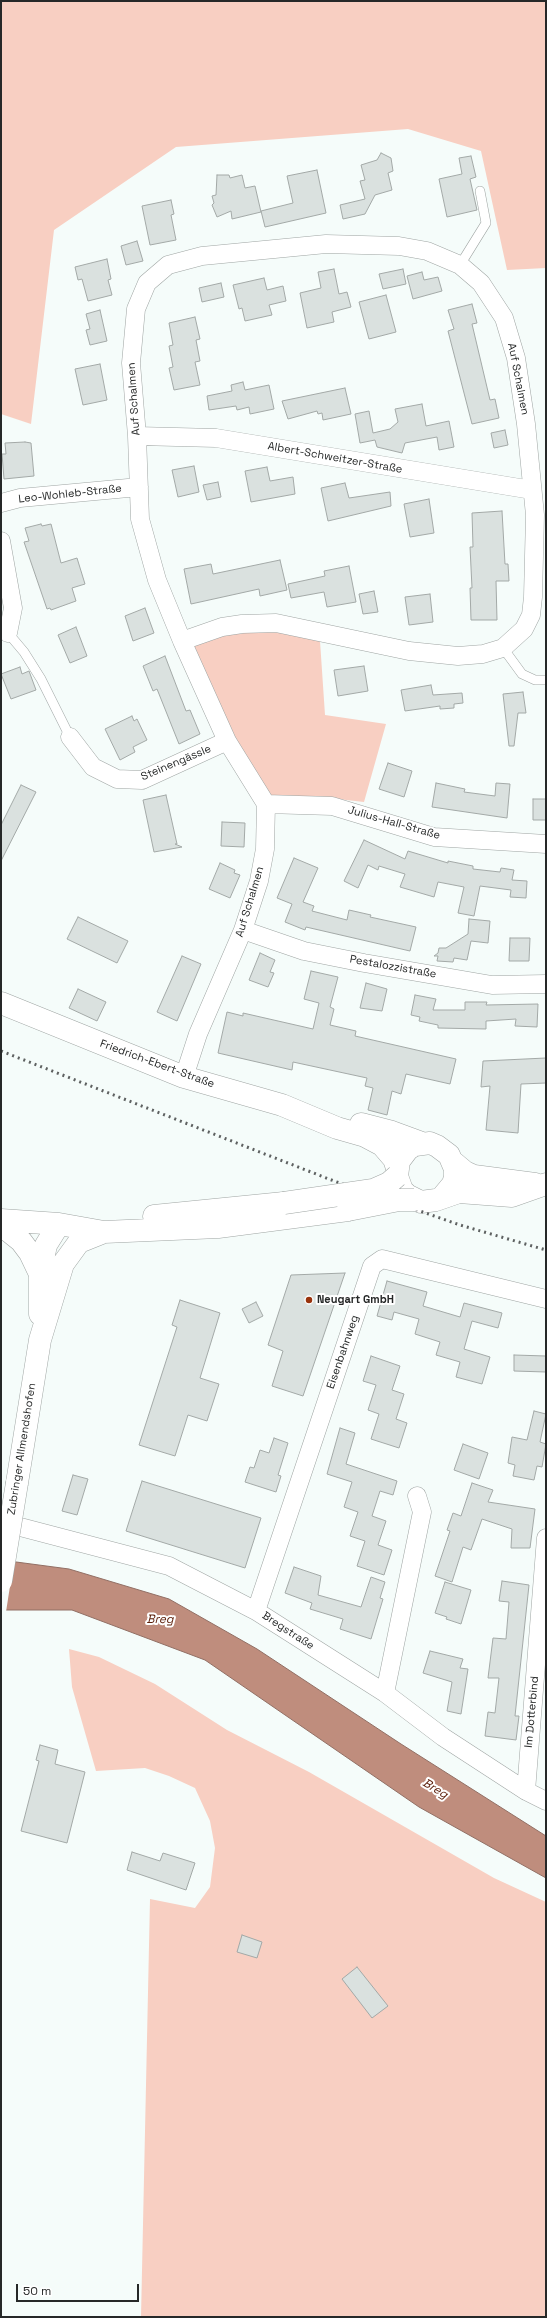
<!DOCTYPE html>
<html>
<head>
<meta charset="utf-8">
<style>
  body { margin:0 }
  #map { position:relative; width:547px; height:2318px; overflow:hidden; background:#f5fcfa; font-family:"Space Grotesk",sans-serif }
  canvas { display:block }
  .frame { position:absolute; inset:0; border:2px solid #262828; pointer-events:none }
  .scale { position:absolute; left:16px; top:2284px; width:123px; height:18px; box-sizing:border-box; border:2px solid #262828; border-top:0; padding-left:5px; font-size:12px; line-height:14px; white-space:nowrap; color:#262828; -webkit-text-stroke:3px #fff; paint-order:stroke }
</style>
</head>
<body>
<div id="map">
<canvas width="547" height="2318"></canvas>
<div class="frame"></div>
<div class="scale">50 m</div>
</div>
<script>
const context = document.querySelector('canvas').getContext('2d');
context.lineJoin = 'round';
function fill(path, color) {
  context.fillStyle = color;
  context.fill(path, 'evenodd');
}
function toPath(rows) {
  const path = new Path2D();
  for (const r of rows) {
    path.moveTo(r[0], r[1]);
    for (let i = 2; i < r.length; i += 2) path.lineTo(r[i], r[i + 1]);
  }
  return path;
}
function trace(path, color, width, dash) {
  context.strokeStyle = color;
  context.lineWidth = width;
  context.lineCap = dash ? 'butt' : 'round';
  context.setLineDash(dash || []);
  context.stroke(path);
}
function drawText(font, color, halo, rows, align = 'center') {
  context.font = font + ' "Space Grotesk",sans-serif';
  context.lineWidth = 4;
  context.setLineDash([]);
  context.textBaseline = 'middle';
  context.strokeStyle = halo;
  context.fillStyle = color;
  for (const [text, x, y, turn = 0] of rows) {
    context.save();
    context.translate(x, y);
    context.rotate((+turn || 0) * Math.PI / 180);
    context.textAlign = isNaN(turn) ? turn : align;
    if (halo) context.strokeText(text, 0, 0);
    context.fillText(text, 0, 0);
    context.restore();
  }
}
const green = toPath([
  [1,1,546,1,546,268,507,270,481,151,408,129,176,147,54,230,31,424,1,414],
  [277,631,320,641,325,715,386,724,364,802,329,798,268,796,232,738,191,647,228,634],
  [69,1649,99,1657,155,1684,227,1730,309,1772,494,1878,546,1902,546,2317,141,2317,150,1899,195,1908,210,1887,215,1848,210,1821,195,1788,169,1776,145,1768,96,1771,72,1687]
]);
const water = toPath([
  [1,1560,69,1569,169,1599,257,1649,401,1744,546,1836,546,1878,419,1807,205,1660,72,1610,1,1610,1,1560]
]);
const pier = toPath([
  [1,1558,14,1560,6,1612,1,1612]
]);
const building = toPath([
  [381,153,391,158,393,171,388,173,392,190,375,195,365,214,343,219,340,205,365,199,360,181,365,180,361,165,377,160,381,153],
  [471,156,476,177,470,179,477,210,447,217,439,179,462,174,459,158,471,156],
  [317,170,326,213,265,227,261,211,293,203,287,176,317,170],
  [217,175,229,175,230,178,242,175,245,188,255,186,261,212,232,219,231,211,217,217,212,205,214,203,212,196,216,195,217,175],
  [171,200,174,214,171,215,176,240,150,245,142,206,171,200],
  [137,241,143,261,126,265,121,246,137,241],
  [107,259,111,279,108,280,112,295,88,301,82,279,78,280,75,267,107,259],
  [334,269,339,294,347,292,351,307,332,312,334,322,307,328,300,293,321,288,318,272,334,269],
  [403,269,406,284,383,289,379,274,403,269],
  [422,272,424,280,438,277,442,291,413,299,407,276,422,272],
  [264,278,267,290,283,286,286,301,269,305,272,315,245,321,242,308,239,309,233,285,264,278],
  [221,283,224,297,202,302,199,288,221,283],
  [386,295,396,332,369,339,359,302,386,295],
  [472,304,477,323,472,324,490,400,495,399,499,418,472,424,448,331,454,329,448,310,472,304],
  [100,310,107,341,90,345,86,330,90,329,86,314,100,310],
  [195,317,200,339,196,340,200,361,195,362,200,385,174,390,169,368,173,367,169,346,173,345,169,323,195,317],
  [100,364,107,400,83,405,75,369,100,364],
  [243,382,245,390,269,385,274,409,250,414,249,407,237,410,236,406,209,410,207,396,232,391,231,385,243,382],
  [345,388,351,414,323,420,322,413,318,414,317,411,288,419,282,401,345,388],
  [422,404,426,426,449,421,454,447,439,450,437,437,405,443,402,453,377,447,375,440,360,443,355,414,369,411,373,433,390,429,398,422,395,409,422,404],
  [505,430,508,445,494,448,491,433,505,430],
  [25,442,31,443,34,476,4,479,2,454,6,454,5,443,25,442],
  [194,466,199,492,178,497,172,470,194,466],
  [267,467,270,481,293,477,295,494,251,502,245,471,267,467],
  [218,482,221,497,207,500,203,485,218,482],
  [345,483,349,498,390,492,391,506,328,521,321,488,345,483],
  [429,499,434,533,410,537,404,504,429,499],
  [502,511,505,564,508,564,509,581,496,581,497,620,471,620,470,588,472,588,470,547,473,547,472,513,502,511],
  [41,524,42,526,51,524,61,563,77,558,85,584,72,588,76,601,51,610,50,608,47,609,24,542,29,541,25,528,41,524],
  [280,560,287,590,260,596,259,589,191,604,184,569,211,564,213,574,280,560],
  [349,566,356,602,327,607,324,592,291,598,288,584,325,576,324,571,349,566],
  [374,591,378,612,363,614,359,594,374,591],
  [430,594,433,622,409,625,405,597,430,594],
  [145,608,154,633,133,641,125,616,145,608],
  [76,627,87,656,70,663,58,635,76,627],
  [165,656,186,711,190,710,200,734,179,744,157,689,153,691,143,666,165,656],
  [364,666,368,691,338,696,334,670,364,666],
  [20,667,22,674,29,671,36,690,11,699,1,674,20,667],
  [431,685,433,695,462,693,463,703,454,704,454,708,440,709,440,706,405,711,401,690,431,685],
  [523,692,526,713,518,713,514,746,509,746,503,694,523,692],
  [132,716,134,721,137,719,147,740,133,747,135,752,120,760,105,729,132,716],
  [388,763,412,771,404,797,379,789,388,763],
  [436,783,465,789,464,792,495,796,496,783,510,784,507,818,432,807,436,783],
  [21,785,36,792,1,861,1,825,21,785],
  [166,795,177,844,175,844,182,847,154,852,143,800,166,795],
  [533,799,546,799,546,820,533,820,533,799],
  [222,822,245,823,244,847,221,846,222,822],
  [364,840,405,859,408,851,448,863,448,861,473,866,473,869,500,872,501,868,514,870,512,880,527,881,526,898,510,897,511,890,480,886,474,916,458,913,464,887,438,882,434,897,400,887,405,874,379,866,378,870,368,865,358,888,344,881,364,840],
  [294,858,318,868,303,902,314,906,312,911,347,920,349,910,371,915,370,917,416,927,410,951,306,927,305,930,285,922,292,904,277,898,294,858],
  [220,863,235,870,234,873,240,875,230,898,209,889,220,863],
  [78,917,128,941,117,963,67,939,78,917],
  [469,919,490,921,488,943,471,941,467,960,454,958,453,962,437,961,438,956,434,956,438,953,439,948,446,948,468,934,469,919],
  [510,938,530,938,529,961,509,961,510,938],
  [260,953,275,960,270,972,274,973,268,987,249,980,260,953],
  [182,956,201,964,177,1021,157,1012,182,956],
  [311,971,338,977,330,1007,334,1009,330,1025,356,1031,355,1036,456,1059,450,1084,406,1074,401,1094,392,1091,387,1115,368,1110,373,1088,365,1086,367,1078,293,1062,292,1070,218,1053,227,1012,243,1016,243,1013,313,1029,319,1003,304,999,311,971],
  [366,983,387,989,382,1011,360,1008,366,983],
  [78,989,106,1002,97,1021,69,1008,78,989],
  [415,995,436,999,433,1010,465,1010,465,1002,487,1002,486,1005,538,1004,537,1027,515,1026,516,1019,486,1021,486,1029,438,1028,438,1025,419,1021,420,1017,411,1015,415,995],
  [546,1058,546,1083,521,1084,518,1133,486,1130,490,1086,481,1087,483,1061,546,1058],
  [345,1273,303,1396,272,1386,283,1351,268,1345,291,1275,345,1273],
  [387,1281,427,1292,423,1306,460,1317,464,1303,502,1313,498,1328,472,1321,464,1349,490,1357,482,1384,456,1377,460,1362,436,1355,440,1342,415,1334,419,1319,394,1312,392,1320,377,1316,387,1281],
  [180,1300,220,1313,200,1378,219,1384,207,1421,188,1415,175,1456,139,1445,177,1327,172,1325,180,1300],
  [256,1302,263,1316,249,1323,242,1309,256,1302],
  [514,1355,546,1356,546,1372,514,1371,514,1355],
  [371,1356,400,1366,392,1390,404,1394,396,1419,407,1423,399,1448,371,1439,379,1414,368,1410,376,1385,363,1381,371,1356],
  [534,1411,546,1414,540,1442,546,1444,542,1467,537,1466,534,1480,513,1476,515,1465,508,1463,512,1437,527,1440,534,1411],
  [340,1428,355,1433,346,1464,397,1481,393,1495,380,1491,372,1516,386,1521,378,1545,392,1550,384,1575,357,1566,365,1541,350,1536,358,1512,344,1507,352,1482,327,1474,340,1428],
  [274,1438,288,1443,278,1475,281,1476,276,1492,245,1482,250,1467,254,1468,260,1450,269,1453,274,1438],
  [463,1444,488,1453,479,1479,454,1470,463,1444],
  [73,1475,88,1479,77,1515,62,1511,73,1475],
  [142,1481,261,1518,245,1568,126,1531,142,1481],
  [472,1483,493,1490,488,1502,535,1509,530,1548,511,1548,512,1529,482,1519,471,1550,463,1547,452,1582,435,1576,450,1531,447,1530,453,1513,461,1516,472,1483],
  [294,1567,321,1576,318,1595,361,1607,371,1577,385,1582,380,1598,383,1599,371,1639,340,1629,343,1619,310,1609,312,1603,285,1593,294,1567],
  [502,1581,529,1585,515,1716,519,1716,516,1740,485,1736,488,1712,495,1713,499,1678,488,1678,493,1638,506,1639,509,1602,499,1601,502,1581],
  [445,1582,471,1590,461,1624,446,1619,447,1617,435,1613,445,1582],
  [430,1651,463,1659,460,1668,468,1669,461,1714,447,1711,452,1682,423,1673,430,1651],
  [40,1745,58,1750,55,1764,85,1772,67,1843,21,1831,39,1761,36,1760,40,1745],
  [132,1852,160,1861,163,1853,195,1863,186,1890,127,1870,132,1852],
  [242,1935,262,1942,257,1958,237,1952,242,1935],
  [357,1967,388,2006,372,2018,342,1979,357,1967]
]);
const lane = toPath([
  [460,265,486,223,480,191],
  [8,633,24,652,41,679,70,737],
  [503,648,522,674,535,680,546,680]
]);
const street = toPath([
  [137,436,216,438,532,490],
  [1,503,20,498,139,487],
  [1,541,13,608,8,633],
  [182,641,222,627,242,624,276,623,409,651,458,656,483,654,503,648,524,629,531,615,533,597,535,515,526,424,516,358,504,318,481,283,460,265,427,251,399,246,326,244,202,256,168,265,147,283,136,309,131,363,137,436,140,519,157,580,182,641,227,741,266,804,265,849,259,881,243,930,198,1034,184,1077],
  [70,737,93,767,117,779,142,780,227,741],
  [266,804,332,806,434,837,546,844],
  [243,930,304,951,364,963,492,985,546,984],
  [1,1522,169,1566,256,1611,385,1693,443,1737,526,1791,546,1801],
  [256,1611,372,1266,382,1259,546,1299],
  [385,1693,422,1512,417,1496],
  [526,1791,546,1538]
]);
const secondary = toPath([
  [1,1003,184,1077,282,1105,337,1128,365,1136,382,1145,394,1159,397,1168],
  [361,1124,392,1132,422,1143],
  [453,1162,465,1172,474,1176,535,1184],
  [443,1196,453,1184,455,1177,455,1169,449,1155,437,1146,430,1143,415,1145,408,1149,399,1161,397,1176,402,1190,407,1195,421,1202,436,1200,459,1192,512,1196,546,1184],
  [154,1216,284,1203],
  [1,1220,59,1224,104,1232,218,1227,348,1210],
  [1,1225,21,1241,30,1253,40,1274],
  [40,1314,40,1274,46,1245,59,1224],
  [17,1483,40,1340,63,1264,79,1242,104,1232]
]);
const rail = toPath([
  [1,1051,334,1181,460,1225,546,1250]
]);
const secondaryBridge = toPath([
  [284,1203,373,1190,389,1183,397,1176],
  [348,1210,399,1200,414,1200],
  [1,1581,17,1483]
]);
const markers = [
  [309,1300,4,"#99330d"]
];
const streetNames = [
  ["Auf Schalmen",518,379,79],
  ["Auf Schalmen",134,399,-94],
  ["Albert-Schweitzer-Straße",335,458,10],
  ["Leo-Wohleb-Straße",70,494,-6],
  ["Steinengässle",176,763,-23],
  ["Julius-Hall-Straße",394,823,16],
  ["Auf Schalmen",250,902,-73],
  ["Pestalozzistraße",393,967,10],
  ["Friedrich-Ebert-Straße",157,1064,20],
  ["Eisenbahnweg",343,1352,-71],
  ["Zubringer Allmendshofen",22,1449,-81],
  ["Bregstraße",288,1631,33],
  ["Im Dotterbind",532,1712,-85]
];
const poiNames = [
  ["Neugart GmbH",317,1300]
];
const waterNames = [
  ["Breg",160,1620],
  ["Breg",435,1789,31]
];
fill(green, '#f8cfc2');
fill(water, '#bf8d7d');
trace(water, '#916f64', 1);
fill(pier, '#f5fcfa');
fill(building, '#dae1df');
trace(building, '#a3a9a7', 1);
trace(lane, '#9fa5a3', 10);
trace(street, '#9fa5a3', 19);
trace(secondary, '#9fa5a3', 23);
trace(lane, '#fff', 9);
trace(street, '#fff', 18);
trace(secondary, '#fff', 22);
trace(rail, '#5e6161', 3, [2, 4]);
trace(secondaryBridge, '#9fa5a3', 23, []);
trace(secondaryBridge, '#fff', 22);
for (const [x, y, r, color] of markers) {
  const dot = new Path2D();
  dot.arc(x, y, r, 0, 2 * Math.PI);
  context.fillStyle = color;
  context.fill(dot);
  trace(dot, '#fff', 1.5);
}
drawText('11px', '#262828', '#fff', streetNames);
drawText('bold 11px', '#262828', '#fff', poiNames, 'left');
drawText('italic 12px', '#5b1d08', '#fff', waterNames);
</script>
</body>
</html>
